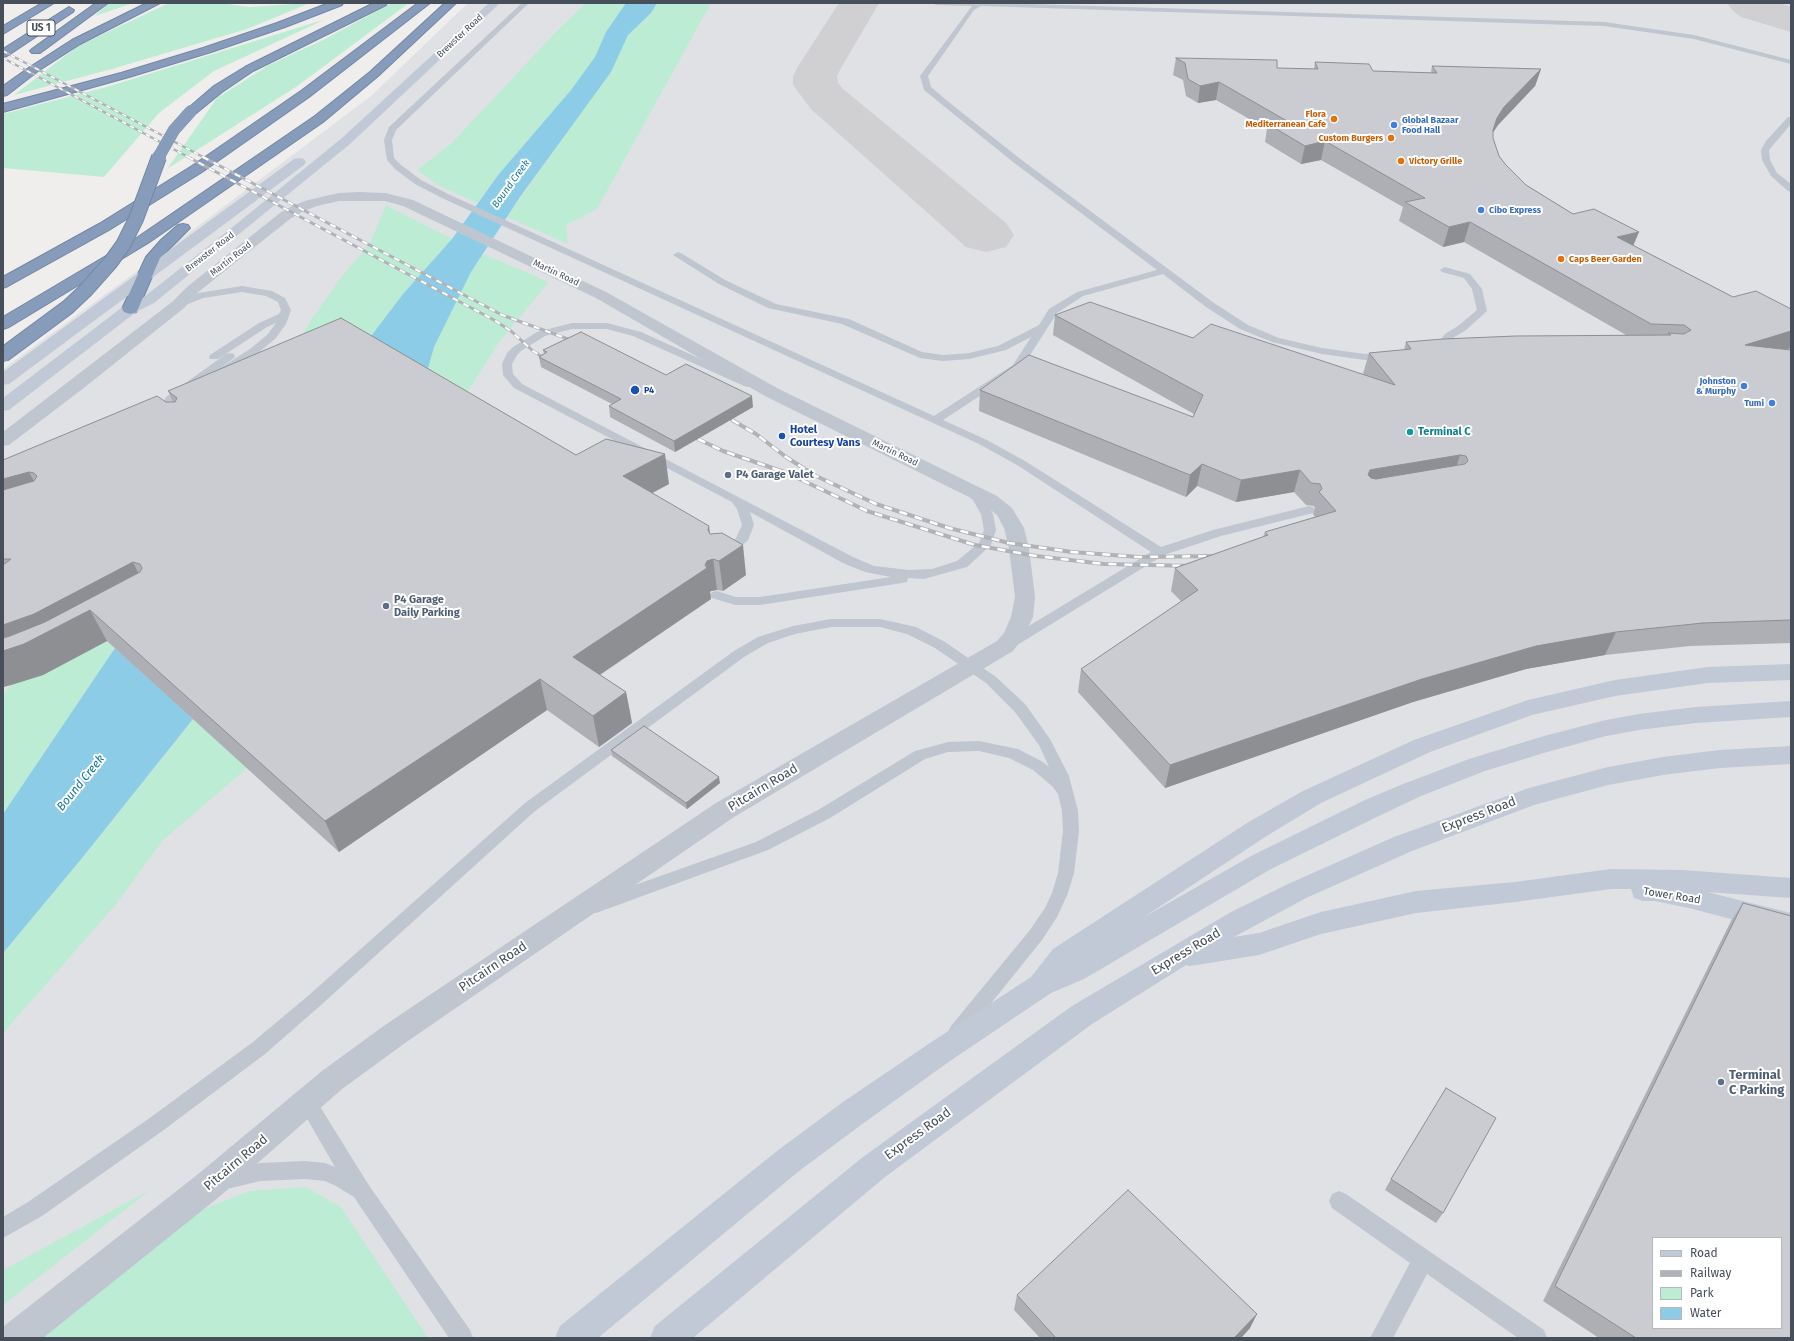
<!DOCTYPE html>
<html>
<head>
<meta charset="utf-8">
<style>
  body { margin:0 }
  #map { position:relative; width:1794px; height:1341px; overflow:hidden; background:#f0eeed; font-family:"Fira Sans",sans-serif }
  canvas { display:block }
  .frame { position:absolute; inset:0; border:4px solid #474f5a; pointer-events:none }
  .legend { position:absolute; left:1652px; top:1237px; width:130px; height:92px; box-sizing:border-box; background:#fff; border:1px solid #b5b9bd; margin:0; padding:5px 7px; list-style:none; font-size:12px; color:#474f5a }
  .legend li { display:flex; align-items:center; gap:8px; height:20px }
  .legend b { width:20px; border:1px solid #b5b9bd }
</style>
</head>
<body>
<div id="map">
<canvas width="1794" height="1341"></canvas>
<div class="frame"></div>
<ul class="legend">
<li><b style="height:5px;background:#c1c9d6"></b>Road</li>
<li><b style="height:5px;background:#b0b2b8"></b>Railway</li>
<li><b style="height:11px;background:#bdecd4"></b>Park</li>
<li><b style="height:11px;background:#8ccce7"></b>Water</li>
</ul>
</div>
<script>
const context = document.querySelector('canvas').getContext('2d');
context.lineJoin = 'round';
function fill(path, color) {
  context.fillStyle = color;
  context.fill(path, 'evenodd');
}
function toPath(rows) {
  const path = new Path2D();
  for (const r of rows) {
    path.moveTo(r[0], r[1]);
    for (let i = 2; i < r.length; i += 2) path.lineTo(r[i], r[i + 1]);
  }
  return path;
}
function trace(path, color, width, dash) {
  context.strokeStyle = color;
  context.lineWidth = width;
  context.lineCap = dash ? 'butt' : 'round';
  context.setLineDash(dash || []);
  context.stroke(path);
}
function drawText(font, color, halo, rows, align = 'center') {
  context.font = font + ' "Fira Sans",sans-serif';
  context.lineWidth = 4;
  context.setLineDash([]);
  context.textBaseline = 'middle';
  context.strokeStyle = halo;
  context.fillStyle = color;
  for (const [text, x, y, turn = 0] of rows) {
    context.save();
    context.translate(x, y);
    context.rotate((+turn || 0) * Math.PI / 180);
    context.textAlign = isNaN(turn) ? turn : align;
    if (halo) context.strokeText(text, 0, 0);
    context.fillText(text, 0, 0);
    context.restore();
  }
}
const airport = toPath([
  [468,3,1791,3,1791,1338,3,1338,3,369,170,247,371,96],
  [1653,1238,1781,1238,1781,1328,1653,1328]
]);
const green = toPath([
  [109,3,133,3,95,16],
  [169,3,220,3,249,7,310,3,247,29,112,69,14,95,78,46],
  [392,3,409,3,296,87,167,169,217,98,269,65,323,40],
  [586,3,626,3,606,32,595,57,571,90,499,174,477,203,438,185,417,170,451,144,555,33],
  [657,3,711,3,597,209,566,225,568,244,507,217,574,122,611,72,628,35,651,13],
  [326,19,214,71,159,113,104,177,3,168,3,114,110,86],
  [386,205,452,239,403,294,359,352,280,377,311,320,343,275,370,243],
  [483,254,549,282,499,342,456,410,422,390,434,347,471,272],
  [107,641,115,648,3,814,3,695,11,685],
  [193,719,247,768,162,841,117,903,3,1033,3,953,82,858],
  [306,1187,341,1207,428,1338,40,1338,202,1210,249,1191],
  [150,1190,3,1305,3,1270]
]);
const water = toPath([
  [626,3,657,3,651,13,628,35,611,72,520,197,471,272,434,347,422,390,359,352,403,294,452,239,499,174,571,90,595,57,606,32],
  [115,648,193,719,82,858,3,953,3,814]
]);
const taxiway = toPath([
  [839,3,879,3,841,68,837,76,838,83,843,89,1006,223,1014,235,1006,247,986,252,966,247,811,109,793,85,793,76,797,68,839,3],
  [1727,3,1780,3,1791,7,1791,32,1741,17,1733,11,1727,3]
]);
const lane = toPath([
  [522,3,529,3,396,130,392,140,394,158,401,165,421,180,448,194,934,416,1013,365,1031,337,1006,350,969,359,943,361,920,358,842,324,768,308,719,284,673,255,678,252,681,253,725,280,776,304,849,319,922,352,943,355,969,353,998,346,1039,325,1049,309,1077,292,1157,270,1013,162,924,90,920,76,972,6,936,5,933,3,999,3,1604,22,1694,35,1791,60,1791,64,1694,39,1604,26,981,6,974,10,928,76,931,87,945,99,1019,158,1214,303,1248,325,1279,338,1322,348,1365,354,1386,353,1391,356,1386,359,1365,360,1322,354,1272,342,1240,329,1206,307,1163,274,1083,296,1057,313,1021,369,943,420,987,440,1025,461,1161,547,1213,530,1309,506,1313,507,1315,510,1313,513,1221,536,1164,555,1014,647,1009,649,1004,647,1002,644,1004,641,1151,552,1017,465,979,444,442,198,415,184,395,169,387,160,384,140,389,127,522,3],
  [1788,117,1791,117,1791,124,1769,150,1770,160,1777,173,1791,184,1791,192,1788,191,1771,176,1762,160,1761,150,1766,141,1788,117],
  [1445,267,1470,274,1482,289,1487,311,1466,330,1453,338,1448,344,1454,353,1449,356,1445,355,1438,344,1445,334,1458,326,1477,310,1472,289,1464,278,1442,272,1440,270,1445,267],
  [242,286,272,291,285,298,291,310,286,324,275,339,258,353,223,374,218,371,219,369,250,349,267,335,276,323,267,327,218,359,210,359,209,357,210,355,259,323,279,314,281,310,278,302,266,296,242,292,203,298,178,308,173,305,198,293,242,286],
  [572,323,607,323,641,332,752,382,753,384,748,387,744,386,633,336,607,329,572,329,545,336,521,351,517,355,512,364,513,374,522,384,853,557,874,566,909,570,932,569,957,561,979,543,984,530,981,514,973,500,961,489,963,486,967,485,971,486,982,495,993,514,996,530,991,545,967,567,924,579,908,578,907,582,902,583,760,605,735,605,712,598,710,595,712,592,717,591,736,597,760,597,891,577,865,572,843,563,750,512,754,525,748,540,729,558,721,558,719,555,736,538,742,525,737,509,732,502,514,388,503,375,502,364,507,353,513,347,537,332,572,323],
  [230,353,234,354,235,356,234,358,175,401,171,410,171,414,176,418,174,420,166,420,162,417,159,410,166,397,226,354,230,353],
  [831,619,880,619,916,627,945,642,996,677,1025,704,1050,739,1069,776,1078,811,1079,831,1074,873,1068,893,1057,917,1042,940,963,1038,957,1040,951,1038,948,1032,951,1026,1030,930,1045,908,1052,893,1058,873,1063,831,1062,811,1058,794,1052,786,1033,770,1009,758,979,751,948,752,925,759,830,818,768,850,596,913,590,911,588,906,590,901,756,842,818,810,915,751,948,742,979,741,1018,749,1043,762,1049,767,1039,745,1015,712,986,683,935,648,907,634,880,627,831,627,795,634,768,643,744,657,535,811,321,1005,265,1054,161,1132,42,1216,3,1238,3,1217,28,1202,147,1120,253,1042,309,995,525,803,734,651,758,637,793,626,831,619],
  [307,1094,314,1097,368,1184,470,1330,473,1338,449,1338,354,1197,336,1186,325,1181,305,1179,260,1181,227,1189,220,1187,217,1180,220,1173,260,1163,305,1161,325,1163,335,1167,298,1103,300,1097,307,1094],
  [1339,1191,1346,1194,1544,1330,1547,1338,1518,1338,1427,1274,1393,1338,1370,1338,1410,1263,1332,1208,1329,1201,1332,1194,1339,1191]
]);
const street = toPath([
  [359,192,385,193,413,200,606,292,777,388,997,496,1012,508,1024,528,1029,549,1035,597,1033,617,1024,636,1013,651,734,817,405,1043,342,1089,219,1197,43,1338,3,1338,4,1326,197,1175,322,1071,385,1025,716,803,997,641,1004,633,1011,617,1015,597,1009,549,1004,528,997,515,983,504,765,396,596,298,403,206,385,201,339,201,317,206,302,212,290,219,197,293,184,308,85,387,9,445,3,446,3,432,172,302,187,287,280,213,292,206,308,200,339,193,359,192]
]);
const secondary = toPath([
  [489,3,500,3,350,144,154,303,136,312,9,410,3,411,3,398,124,306,144,297,229,230,342,138,489,3],
  [299,158,304,159,306,162,304,165,9,384,3,385,3,372,294,159,299,158],
  [1791,664,1791,680,1708,683,1615,696,1532,715,1430,752,1321,803,1265,837,1144,917,1253,855,1365,800,1403,784,1469,759,1544,736,1606,720,1639,714,1696,707,1791,701,1791,717,1696,723,1639,730,1606,736,1547,752,1485,771,1421,796,1383,814,1271,869,1084,979,1051,993,950,1061,865,1122,799,1171,598,1338,555,1338,560,1326,777,1151,843,1102,930,1043,1031,977,1053,949,1247,823,1303,791,1414,740,1528,700,1615,680,1708,667,1791,664],
  [1791,746,1791,764,1720,768,1663,775,1608,785,1534,805,1412,851,1306,898,1234,937,1259,933,1321,912,1416,891,1515,882,1611,869,1682,870,1791,878,1791,898,1707,892,1791,913,1791,935,1693,909,1655,901,1643,901,1634,898,1631,889,1611,889,1515,902,1416,913,1321,934,1259,955,1190,966,1186,965,1092,1024,885,1177,693,1338,650,1338,655,1326,863,1157,1072,1006,1231,912,1288,884,1394,837,1529,788,1608,767,1663,757,1720,750,1791,746]
]);
const highway = toPath([
  [42,3,54,3,3,34,3,26,42,3],
  [96,3,108,3,40,53,32,53,30,51,32,49,96,3],
  [147,3,160,3,80,44,38,71,7,95,3,96,3,86,30,67,72,40,147,3],
  [329,3,343,3,342,5,285,27,211,52,129,77,3,112,3,104,121,73,203,48,277,23,329,3],
  [374,3,387,3,386,5,253,71,222,92,195,114,191,115,187,114,185,111,214,86,245,67,374,3],
  [418,3,430,3,309,97,202,172,109,230,8,286,3,288,3,277,99,224,192,166,301,91,418,3],
  [445,3,456,3,378,76,323,122,148,243,9,327,3,329,3,317,138,237,315,116,370,72,445,3],
  [69,7,74,10,73,12,7,56,3,57,3,49,69,7],
  [183,224,188,225,190,228,160,258,138,309,136,312,130,314,124,312,122,309,146,257,161,240,178,225,183,224]
]);
const railFar2 = toPath([
  [3,51,205,158],
  [3,58,190,158]
]);
const railFar1 = toPath([
  [188,157,494,320,511,331,533,351,544,358],
  [203,157,502,315,579,343]
]);
const rail = toPath([
  [542,357,548,360],
  [732,420,756,434,786,457,816,476,876,504,949,528,1009,543,1072,552,1139,557,1219,556],
  [698,439,723,451,787,473,867,511,975,545,1036,556,1104,564,1192,566]
]);
const highwayBridgeFar1 = toPath([
  [158,158,174,130,191,111]
]);
const highwayBridge = toPath([
  [3,355,68,307,86,290,110,263,123,245,136,219,159,157]
]);
const wall = toPath([
  [1176,58,1277,68,1314,69,1315,62,1373,71,1431,73,1432,66,1541,69,1535,86,1498,125,1493,133,1493,138,1499,156,1506,165,1526,185,1573,214,1733,297,1791,309,1791,348,1787,349,1791,350,1791,643,1690,646,1605,655,1526,669,1413,702,1165,788,1078,692,1081,669,1182,602,1171,591,1175,568,1263,537,1265,532,1315,517,1313,514,1315,508,1314,506,1306,505,1294,492,1236,502,1197,486,1186,497,979,411,980,390,1193,417,1194,414,1053,335,1055,315,1193,338,1363,374,1369,353,1404,350,1406,342,1626,335,1464,242,1443,247,1399,221,1403,207,1321,160,1301,164,1265,142,1267,129,1216,100,1198,103,1186,96,1183,80,1173,75],
  [543,350,666,375,753,407,675,452,610,417,609,406,612,404,541,367,539,357,544,354],
  [168,391,576,455,669,484,652,493,710,534,746,575,723,591,717,590,711,591,710,592,711,599,600,675,626,692,632,723,599,747,547,710,339,852,107,641,43,675,11,685,3,687,3,460,166,402,173,402],
  [611,750,720,783,687,809,612,756],
  [1743,903,1791,1338,1599,1338,1543,1301,1731,921],
  [1391,1179,1443,1213,1436,1223,1385,1190],
  [1017,1295,1250,1328,1241,1338,1040,1338,1014,1310]
]);
const shadedWall = toPath([
  [1541,69,1535,86,1498,125,1491,135,1487,148,1497,118,1504,107],
  [1219,82,1216,100,1198,103,1200,86],
  [1325,141,1321,160,1301,164,1305,146],
  [1470,222,1464,242,1443,247,1449,227],
  [1639,232,1631,251,1617,237],
  [1791,331,1791,348,1735,366,1745,345],
  [752,396,753,407,675,452,674,441],
  [665,454,669,484,628,506,623,476],
  [1460,455,1453,477,1369,491,1368,475,1370,470,1375,469],
  [1202,464,1197,486,1186,497,1190,475],
  [1300,470,1294,492,1236,502,1241,480],
  [29,472,45,502,3,514,3,479],
  [709,526,717,590,711,591,710,592,711,599,580,688,573,657,705,565,708,530],
  [743,545,746,575,723,591,719,561],
  [133,562,148,593,90,610,107,641,43,675,11,685,3,687,3,625],
  [1616,632,1605,655,1526,669,1413,702,1165,788,1170,765,1422,679,1536,646],
  [540,679,547,710,339,852,325,821],
  [626,692,632,723,599,747,593,716],
  [719,777,720,783,687,809,686,803],
  [1257,1314,1250,1328,1241,1338,1234,1338]
]);
const building = toPath([
  [1176,58,1277,60,1277,68,1318,69,1315,62,1369,64,1373,71,1437,73,1432,66,1541,69,1504,107,1497,118,1493,130,1493,138,1499,156,1506,165,1526,185,1573,214,1594,209,1639,232,1617,237,1733,297,1756,291,1791,309,1791,331,1745,345,1791,350,1791,620,1703,623,1616,632,1536,646,1422,679,1170,765,1081,669,1198,590,1175,568,1268,535,1265,532,1336,511,1319,492,1322,489,1320,484,1311,483,1300,470,1241,480,1202,464,1190,475,980,390,1029,355,1193,417,1203,395,1055,315,1090,302,1193,338,1211,324,1395,385,1369,353,1411,349,1406,342,1443,339,1516,336,1671,335,1668,333,1684,334,1691,330,1684,325,1651,324,1470,222,1449,227,1405,202,1425,198,1325,141,1305,146,1268,124,1287,121,1219,82,1200,86,1188,79,1185,63,1176,58],
  [1460,455,1466,456,1468,461,1465,464,1376,479,1371,478,1368,475,1370,470,1375,469,1460,455],
  [341,318,576,455,606,439,665,454,623,476,709,526,708,530,710,534,722,533,743,545,719,561,713,559,707,561,705,565,707,568,573,657,626,692,593,716,540,679,325,821,90,610,24,644,3,651,3,638,10,636,45,622,140,572,142,568,140,564,133,562,34,614,3,625,3,565,11,559,3,559,3,490,34,481,37,476,34,473,29,472,3,479,3,460,157,396,166,402,175,402,177,398,168,391,341,318],
  [581,332,666,375,686,364,752,396,674,441,609,406,621,399,539,357,547,352,543,350,581,332],
  [644,726,719,777,686,803,611,750,644,726],
  [1743,903,1791,916,1791,1338,1636,1338,1555,1286,1743,903],
  [1653,1238,1781,1238,1781,1328,1653,1328,1653,1238],
  [1446,1088,1496,1118,1443,1213,1391,1179,1446,1088],
  [1128,1190,1257,1314,1234,1338,1056,1338,1017,1295,1128,1190]
]);
const markers = [
  [1334,119,4,"#e8710a"],
  [1394,125,4,"#3f7fe0"],
  [1391,138,4,"#e8710a"],
  [1401,161,4,"#e8710a"],
  [1481,210,4,"#3f7fe0"],
  [1561,259,4,"#e8710a"],
  [1744,386,4,"#3f7fe0"],
  [635,390,5,"#1a4fb4"],
  [1772,403,4,"#3f7fe0"],
  [1410,432,4,"#0f9aa8"],
  [782,436,4,"#1a4fb4"],
  [728,475,4,"#5c6f8a"],
  [386,606,4,"#5c6f8a"],
  [1721,1082,4,"#5c6f8a"]
];
const farStreetnames = [
  ["Brewster Road",460,36,-43],
  ["Brewster Road",210,252,-38],
  ["Martin Road",231,259,-38],
  ["Martin Road",556,273,25],
  ["Martin Road",895,453,26]
];
const farFoodnames = [
  ["Flora",1326,114],
  ["Mediterranean Cafe",1326,124],
  ["Custom Burgers",1383,138],
  ["Victory Grille",1409,161,"left"],
  ["Caps Beer Garden",1569,259,"left"]
];
const farShopnames = [
  ["Global Bazaar",1402,120],
  ["Food Hall",1402,130],
  ["Cibo Express",1489,210],
  ["Johnston",1736,381,"right"],
  ["& Murphy",1736,391,"right"],
  ["Tumi",1764,403,"right"]
];
const farTransitnames = [
  ["P4",644,390]
];
const shields = [
  [41,28,28]
];
const shieldNames = [
  ["US 1",41,28]
];
const farWaternames = [
  ["Bound Creek",511,184,-54]
];
const transitNames = [
  ["Hotel",790,430],
  ["Courtesy Vans",790,443]
];
const cultureNames = [
  ["Terminal C",1418,432]
];
const serviceNames = [
  ["P4 Garage Valet",736,475],
  ["P4 Garage",394,600],
  ["Daily Parking",394,613]
];
const streetNames = [
  ["Tower Road",1672,896,9]
];
const waterNames = [
  ["Bound Creek",81,783,-51]
];
const nearStreetnames = [
  ["Pitcairn Road",763,788,-31],
  ["Express Road",1479,815,-21],
  ["Express Road",1186,952,-31],
  ["Pitcairn Road",493,967,-34],
  ["Express Road",918,1134,-36],
  ["Pitcairn Road",236,1163,-40]
];
const nearServicenames = [
  ["Terminal",1729,1075],
  ["C Parking",1729,1090]
];
fill(airport, '#dfe1e5');
fill(green, '#bdecd4');
fill(water, '#8ccce7');
fill(taxiway, '#d0d0d2');
trace(highway, '#7387a6', 2);
fill(lane, '#bfc6cf');
fill(street, '#bfc6cf');
fill(secondary, '#c1c9d6');
fill(highway, '#879cba');
trace(railFar2, '#b0b2b8', 2.5);
trace(railFar1, '#b0b2b8', 3);
trace(rail, '#b0b2b8', 4);
trace(railFar2, '#fff', 1.5, [4.5]);
trace(railFar1, '#fff', 2, [6]);
trace(rail, '#fff', 2.5, [8]);
trace(highwayBridgeFar1, '#7387a6', 12, []);
trace(highwayBridge, '#7387a6', 16, []);
trace(highwayBridgeFar1, '#879cba', 12);
trace(highwayBridge, '#879cba', 14);
fill(wall, '#aeafb5');
fill(shadedWall, '#8d8f93');
fill(building, '#caccd2');
trace(building, '#8d8f93', 1);
for (const [x, y, r, color] of markers) {
  const dot = new Path2D();
  dot.arc(x, y, r, 0, 2 * Math.PI);
  context.fillStyle = color;
  context.fill(dot);
  trace(dot, '#fff', 1.5);
}
drawText('9px', '#474f5a', '#fff', farStreetnames);
drawText('bold 9px', '#c56008', '#fff', farFoodnames, 'right');
drawText('bold 9px', '#366cbe', '#fff', farShopnames, 'left');
drawText('bold 9px', '#164399', '#fff', farTransitnames, 'left');
for (const [x, y, w] of shields) {
  const box = new Path2D();
  box.roundRect(x - w / 2, y - 8, w, 16, 3);
  context.fillStyle = '#fff';
  context.fill(box);
  trace(box, '#474f5a', 1);
}
drawText('bold 10px', '#474f5a', null, shieldNames);
drawText('italic 10px', '#1377a1', '#fff', farWaternames);
drawText('bold 11px', '#164399', '#fff', transitNames, 'left');
drawText('bold 11px', '#0d838f', '#fff', cultureNames, 'left');
drawText('bold 11px', '#4e5e75', '#fff', serviceNames, 'left');
drawText('11px', '#474f5a', '#fff', streetNames);
drawText('italic 12px', '#1377a1', '#fff', waterNames);
drawText('13px', '#474f5a', '#fff', nearStreetnames);
drawText('bold 13px', '#4e5e75', '#fff', nearServicenames, 'left');
</script>
</body>
</html>
